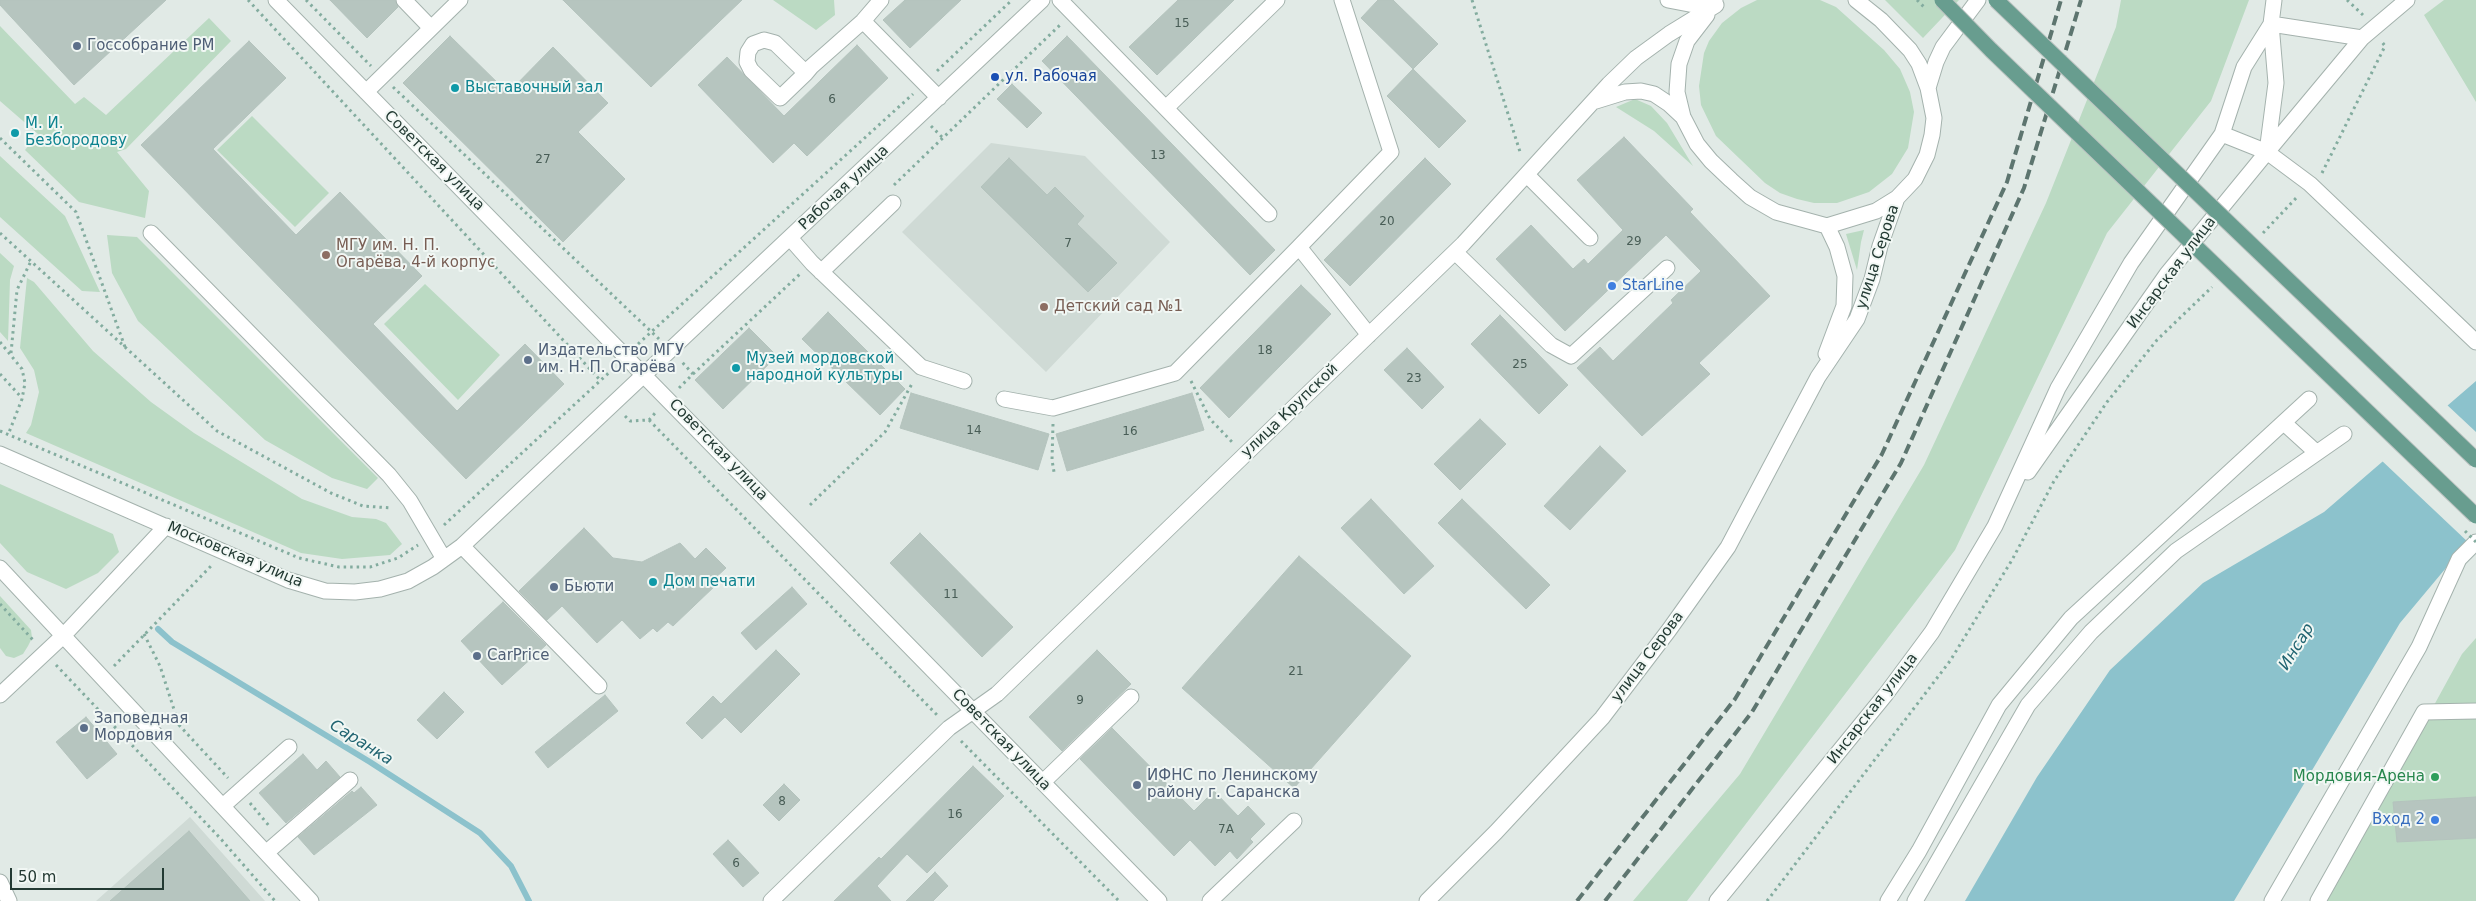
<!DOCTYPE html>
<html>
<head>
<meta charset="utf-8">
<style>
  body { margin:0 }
  #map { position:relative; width:2476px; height:901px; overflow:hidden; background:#e1eae6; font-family:"DejaVu Sans",sans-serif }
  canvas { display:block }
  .scale { position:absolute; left:10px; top:868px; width:154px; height:22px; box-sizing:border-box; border:2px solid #233a33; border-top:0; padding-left:6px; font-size:15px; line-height:18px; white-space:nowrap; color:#233a33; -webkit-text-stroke:4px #f1f7f4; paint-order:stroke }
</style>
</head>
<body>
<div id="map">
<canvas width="2476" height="901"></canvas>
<div class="scale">50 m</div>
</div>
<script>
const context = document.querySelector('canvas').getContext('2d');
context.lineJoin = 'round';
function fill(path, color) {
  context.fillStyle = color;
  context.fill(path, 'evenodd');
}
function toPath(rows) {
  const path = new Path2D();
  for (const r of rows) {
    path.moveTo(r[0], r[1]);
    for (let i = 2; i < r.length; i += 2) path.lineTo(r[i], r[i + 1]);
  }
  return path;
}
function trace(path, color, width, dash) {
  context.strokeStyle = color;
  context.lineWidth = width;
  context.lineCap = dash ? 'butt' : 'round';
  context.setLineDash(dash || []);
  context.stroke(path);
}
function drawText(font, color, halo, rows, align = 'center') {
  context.font = font + ' "DejaVu Sans",sans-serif';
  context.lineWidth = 4;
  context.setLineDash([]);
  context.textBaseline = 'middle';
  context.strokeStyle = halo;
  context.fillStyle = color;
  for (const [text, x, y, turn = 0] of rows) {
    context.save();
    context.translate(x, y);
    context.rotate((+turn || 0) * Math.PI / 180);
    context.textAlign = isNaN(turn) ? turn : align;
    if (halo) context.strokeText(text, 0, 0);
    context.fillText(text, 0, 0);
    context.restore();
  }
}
const built = toPath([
  [991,143,1085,156,1170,242,1046,372,902,232],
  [190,817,265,901,96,901]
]);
const green = toPath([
  [773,0,834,0,835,15,816,30],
  [1757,0,1820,0,1836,7,1884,50,1900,69,1910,92,1914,112,1908,148,1892,174,1869,192,1837,203,1814,203,1797,199,1780,193,1765,183,1716,136,1701,105,1699,86,1704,53,1709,41,1722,23,1741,8],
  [1885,0,1959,0,1923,38],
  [2121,0,2249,0,2211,101,2107,233,1955,550,1687,901,1633,901,1740,774,1924,465,2046,203,2116,27],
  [2444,0,2476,0,2476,102,2424,15],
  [209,18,231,41,126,149,117,152,149,191,145,218,79,202,25,150,38,134,0,101,0,26,75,104,84,97,106,115],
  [1635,99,1651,106,1667,123,1693,166,1654,131,1616,107],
  [252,116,329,193,295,227,217,150],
  [0,156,65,216,100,292,82,291,0,217],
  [1864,230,1861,242,1857,270,1846,234],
  [107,235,137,237,378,478,367,489,332,478,265,440,138,321,112,273],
  [0,253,14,266,10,280,8,341,0,332],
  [27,278,34,282,93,351,151,402,194,433,302,499,352,517,376,519,386,523,402,544,390,555,342,559,301,553,26,433,31,425,39,392,34,370,20,348],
  [425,284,500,355,458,400,384,324],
  [0,484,113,534,119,552,98,573,66,589,27,572,0,543],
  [0,596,31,630,32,638,28,646,23,654,14,658,6,656,0,648],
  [2476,638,2476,901,2327,901,2462,654]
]);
const water = toPath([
  [2476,381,2476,532,2400,623,2234,901,1965,901,2037,777,2110,670,2203,583,2324,512]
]);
const pier = toPath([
  [2445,403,2476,432,2476,536,2470,544,2380,459]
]);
const stream = toPath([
  [158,629,172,642,370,762,480,833,511,866,529,901]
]);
const building = toPath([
  [0,0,166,0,74,85,0,5,0,0],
  [330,0,395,0,398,7,367,38,330,0],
  [563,0,742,0,651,87,563,0],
  [905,0,961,0,910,48,883,20,905,0],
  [1178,0,1234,0,1157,75,1129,47,1178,0],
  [1378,0,1393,0,1438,44,1413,69,1361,18,1378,0],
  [450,36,508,93,553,47,608,103,578,132,625,179,563,242,403,83,450,36],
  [1067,36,1275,250,1250,275,1042,61,1067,36],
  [249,41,286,78,213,149,296,235,340,192,422,276,373,324,457,411,525,344,564,384,466,479,141,145,249,41],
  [857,45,888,78,807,156,794,143,773,163,698,85,727,57,784,116,857,45],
  [1413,69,1466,121,1439,148,1387,96,1413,69],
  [1012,84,1042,113,1027,128,997,99,1012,84],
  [1624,137,1693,209,1690,212,1770,296,1699,363,1710,374,1642,436,1577,368,1600,347,1613,361,1673,303,1671,300,1701,271,1666,235,1565,331,1496,259,1531,225,1573,269,1584,259,1588,264,1623,230,1577,180,1624,137],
  [1009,158,1047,195,1055,187,1084,216,1077,224,1117,263,1088,292,981,187,1009,158],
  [1425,158,1451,184,1350,286,1324,260,1425,158],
  [1301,285,1331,314,1229,418,1200,388,1301,285],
  [828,312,905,389,880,415,802,339,828,312],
  [1500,315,1568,385,1539,414,1471,344,1500,315],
  [749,328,777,356,723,409,695,380,749,328],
  [1407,348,1444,387,1422,409,1384,370,1407,348],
  [911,393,1049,434,1038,470,900,428,911,393],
  [1192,393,1204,430,1067,471,1056,434,1192,393],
  [1480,419,1506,444,1460,490,1434,464,1480,419],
  [1600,446,1626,471,1570,530,1544,506,1600,446],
  [1371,499,1434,566,1404,594,1341,528,1371,499],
  [1462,499,1550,585,1526,609,1438,523,1462,499],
  [584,528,613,558,642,562,680,543,695,559,706,548,726,568,713,580,717,584,673,626,668,622,657,632,653,628,640,639,622,620,597,643,562,606,547,620,519,591,584,528],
  [920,533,1013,627,982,657,890,563,920,533],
  [1299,556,1411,656,1294,788,1182,688,1299,556],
  [792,587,807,604,756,650,741,633,792,587],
  [503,602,546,645,502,685,461,641,503,602],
  [776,650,800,674,741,733,725,717,702,739,686,723,713,696,721,704,776,650],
  [1097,650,1131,684,1062,751,1029,717,1097,650],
  [444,692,464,712,437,739,417,720,444,692],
  [605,695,618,711,548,768,535,752,605,695],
  [86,717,117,754,87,779,56,742,86,717],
  [1112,728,1194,811,1214,791,1238,816,1248,806,1265,824,1250,839,1253,842,1237,859,1230,851,1215,866,1190,840,1174,856,1080,759,1112,728],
  [303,754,317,770,326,761,340,777,286,823,259,793,303,754],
  [973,766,1004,796,927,873,907,854,877,886,891,901,834,901,879,857,881,859,973,766],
  [784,784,800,800,779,821,763,805,784,784],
  [361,787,377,805,314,855,298,837,352,791,354,793,361,787],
  [2476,797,2476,838,2397,842,2393,802,2476,797],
  [189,831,250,901,110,901,189,831],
  [728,840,759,873,743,887,713,854,728,840],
  [935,872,948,886,933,901,906,901,935,872]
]);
const path = toPath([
  [248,0,601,381],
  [306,0,371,66],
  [1472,0,1521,155],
  [2347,0,2363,15],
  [937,71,1012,0],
  [393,87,659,339],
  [931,126,943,138],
  [0,138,76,212,125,347],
  [2322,173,2385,46,2382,42],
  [894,185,1060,25],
  [0,233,217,431,331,493,363,506,392,508],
  [2263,233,2298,196],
  [0,342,22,369,25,383,22,399,8,435],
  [638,344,913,94],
  [11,353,17,290,31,261],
  [0,374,22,398],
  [693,374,800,274],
  [1191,381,1210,419,1234,444],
  [679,388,693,374,681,361],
  [625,416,630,421,649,420,656,412],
  [649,420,938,716],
  [1053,424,1052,460,1054,472],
  [0,431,299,558,339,567,370,567,398,558,418,545],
  [810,505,885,432,913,382],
  [444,525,614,368],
  [0,604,33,640],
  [144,634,160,666,179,725,228,778],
  [56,665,220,838,275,901],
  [114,666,211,566],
  [961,741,1119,901],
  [250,803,270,827],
  [1767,901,1950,661,2012,560,2054,481,2107,402,2157,340,2212,287]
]);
const minor = toPath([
  [276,0,1159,901],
  [404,0,431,28],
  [1060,0,1269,214],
  [1342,0,1391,152,1299,247,1369,335],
  [1668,0,1694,5,1715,0],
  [1856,0,1881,20,1910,50,1919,64,1928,88],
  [1707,15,1687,41,1679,64,1677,92,1683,117,1697,144,1711,161,1731,180,1750,197,1776,212,1827,226,1876,211,1897,198],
  [863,21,939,98],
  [2271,24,2362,38],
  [806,73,775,43,764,40,753,44,748,52,747,62,751,70,780,98,806,73,811,67,863,21,881,0],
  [366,92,460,0],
  [1596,101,1625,92,1641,91,1654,94,1669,104,1683,117],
  [1166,108,1277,0],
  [2222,134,2267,152,2310,184,2476,342],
  [2267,152,2362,38,2407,0],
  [1527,175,1590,238],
  [151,233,389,475,410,501,444,559],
  [790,238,812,263,921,367,964,381],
  [1455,252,1551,345,1571,356,1667,268],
  [821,272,893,203],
  [1826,354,1844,306,1845,276,1837,247,1827,226],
  [1004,399,1053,408,1175,373,1299,247],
  [2284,423,2317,453],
  [0,454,288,580,325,591,355,592,380,589,408,581,433,567,462,546,1042,0],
  [2028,472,2167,274,2267,152,2276,83,2271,24,2274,0],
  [462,546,599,686],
  [0,568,311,901],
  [0,695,64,635,166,526],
  [1043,782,1131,697],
  [224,805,289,747],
  [267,852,350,780],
  [0,882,9,901],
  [771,901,949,728,997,694,1463,244,1609,84,1636,58,1669,34,1716,5],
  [1210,901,1294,821],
  [1427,901,1496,832,1602,718,1669,630,1728,547,1818,377,1857,319,1872,279,1880,246,1897,198,1915,179,1927,155,1932,135,1934,118,1928,88,1936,62,1943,47,1978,0],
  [1717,901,1886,694,1932,632,1995,526,2058,388,2131,263,2222,134,2244,67,2271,24],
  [1888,901,1919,851,1999,705,2071,618,2309,399],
  [1915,901,2028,705,2091,632,2176,551,2344,434],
  [2272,901,2419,647,2459,559,2476,542],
  [2318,901,2424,712,2476,711]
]);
const rail = toPath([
  [1577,901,1735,699,1882,454,2007,182,2061,0],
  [1605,901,1752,712,1901,463,2024,188,2081,0]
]);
const pathBridge = toPath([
  [1917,0,1925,8],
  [2465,531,2476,542]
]);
const majorBridge = toPath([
  [1942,0,1991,50,2476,516],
  [1996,0,2476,460]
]);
const markers = [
  [77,46,5,"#5c6f8a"],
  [995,77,5,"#1a4fb4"],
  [455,88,5,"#0f9aa8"],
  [15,133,5,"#0f9aa8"],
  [326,255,5,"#8d6e63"],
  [1612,286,5,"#3f7fe0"],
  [1044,307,5,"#8d6e63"],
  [528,360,5,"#5c6f8a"],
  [736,368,5,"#0f9aa8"],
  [653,582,5,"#0f9aa8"],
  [554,587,5,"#5c6f8a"],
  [477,656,5,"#5c6f8a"],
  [84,728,5,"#5c6f8a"],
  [2435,777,5,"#2e9e5b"],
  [1137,785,5,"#5c6f8a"],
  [2435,820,5,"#3f7fe0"]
];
const numberNames = [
  ["15",1182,24],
  ["6",832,100],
  ["13",1158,156],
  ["27",543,160],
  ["20",1387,222],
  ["29",1634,242],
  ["7",1068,244],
  ["18",1265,351],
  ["25",1520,365],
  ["23",1414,379],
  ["14",974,431],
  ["16",1130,432],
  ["11",951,595],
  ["21",1296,672],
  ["9",1080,701],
  ["8",782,802],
  ["16",955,815],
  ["7А",1226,830],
  ["6",736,864]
];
const serviceNames = [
  ["Госсобрание РМ",87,46],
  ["Издательство МГУ",538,351],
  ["им. Н. П. Огарёва",538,368],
  ["Бьюти",564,587],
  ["CarPrice",487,656],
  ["Заповедная",94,719],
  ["Мордовия",94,736],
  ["ИФНС по Ленинскому",1147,776],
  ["району г. Саранска",1147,793]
];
const transitNames = [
  ["ул. Рабочая",1005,77]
];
const cultureNames = [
  ["Выставочный зал",465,88],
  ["М. И.",25,124],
  ["Безбородову",25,141],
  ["Музей мордовской",746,359],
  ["народной культуры",746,376],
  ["Дом печати",663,582]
];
const streetNames = [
  ["Советская улица",434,161,45],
  ["Рабочая улица",844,188,-43],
  ["улица Серова",1878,257,-72],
  ["Инсарская улица",2172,273,-53],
  ["улица Крупской",1290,411,-44],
  ["Советская улица",718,450,46],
  ["Московская улица",235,555,23],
  ["улица Серова",1648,657,-53],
  ["Инсарская улица",1873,709,-52],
  ["Советская улица",1001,740,46]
];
const educationNames = [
  ["МГУ им. Н. П.",336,246],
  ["Огарёва, 4-й корпус",336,263],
  ["Детский сад №1",1054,307]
];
const shopNames = [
  ["StarLine",1622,286],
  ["Вход 2",2425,820,"right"]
];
const leisureNames = [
  ["Мордовия-Арена",2425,777]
];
const waterNames = [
  ["Инсар",2297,647,-58],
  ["Саранка",361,743,32]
];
fill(built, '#cfdad5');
fill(green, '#bbdac3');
fill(water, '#8cc2cc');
fill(pier, '#e1eae6');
trace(stream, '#8cc2cc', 6);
fill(building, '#b6c5bf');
trace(building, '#b4c3bd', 1);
trace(minor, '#a4b2ad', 17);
trace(path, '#83ac9f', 3, [2.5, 4]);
trace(minor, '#fff', 15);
trace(rail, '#5d756f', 4, [10, 5]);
trace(majorBridge, '#bdc4c2', 17, []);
trace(pathBridge, '#83ac9f', 3, [2.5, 4]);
trace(majorBridge, '#689d8f', 15);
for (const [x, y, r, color] of markers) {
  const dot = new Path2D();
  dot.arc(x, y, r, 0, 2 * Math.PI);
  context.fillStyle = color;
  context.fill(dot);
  trace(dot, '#f1f7f4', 2);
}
drawText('12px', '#485d56', null, numberNames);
drawText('15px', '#4e5e75', '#f1f7f4', serviceNames, 'left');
drawText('15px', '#164399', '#f1f7f4', transitNames, 'left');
drawText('15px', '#0d838f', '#f1f7f4', cultureNames, 'left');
drawText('15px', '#233a33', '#f1f7f4', streetNames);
drawText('15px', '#785e54', '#f1f7f4', educationNames, 'left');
drawText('15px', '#366cbe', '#f1f7f4', shopNames, 'left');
drawText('15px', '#27864d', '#f1f7f4', leisureNames, 'right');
drawText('italic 16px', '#216471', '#f1f7f4', waterNames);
</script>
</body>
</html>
